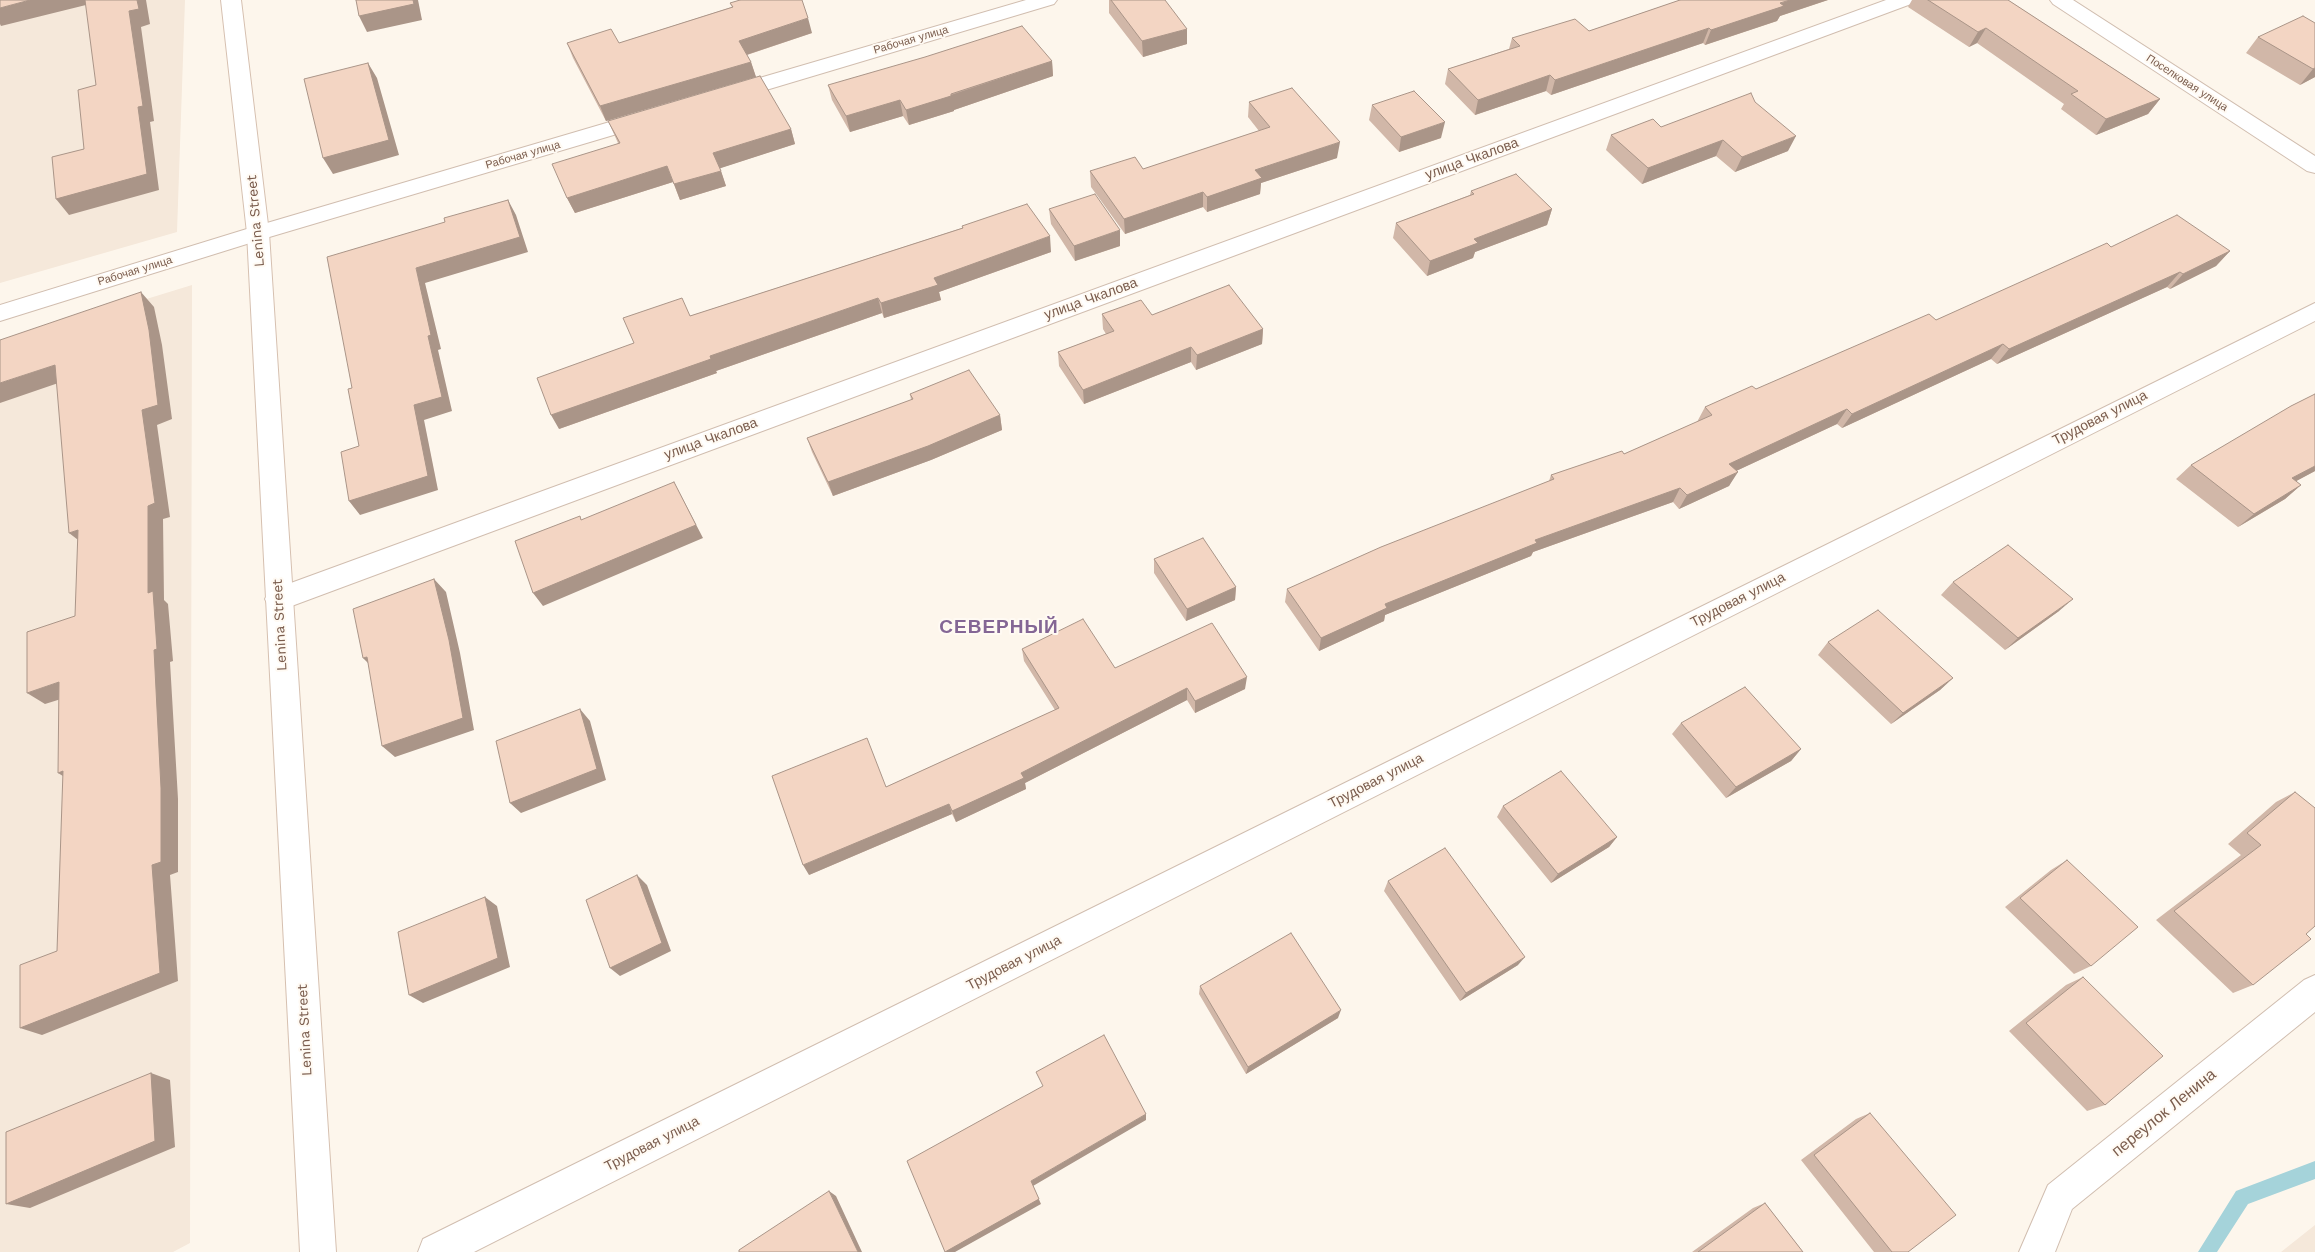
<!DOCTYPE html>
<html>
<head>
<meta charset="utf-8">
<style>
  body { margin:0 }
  canvas { display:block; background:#fdf6ec }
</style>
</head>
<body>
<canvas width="2315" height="1252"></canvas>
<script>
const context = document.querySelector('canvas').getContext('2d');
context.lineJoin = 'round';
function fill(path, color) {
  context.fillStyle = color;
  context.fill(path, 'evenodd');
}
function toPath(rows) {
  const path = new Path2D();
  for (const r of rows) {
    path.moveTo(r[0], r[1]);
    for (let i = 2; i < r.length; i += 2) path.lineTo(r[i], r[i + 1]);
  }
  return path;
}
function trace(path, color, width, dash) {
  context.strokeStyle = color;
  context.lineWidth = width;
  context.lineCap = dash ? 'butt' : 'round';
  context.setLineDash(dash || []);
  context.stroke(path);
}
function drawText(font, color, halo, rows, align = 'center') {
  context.font = font + ' "Work Sans",sans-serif';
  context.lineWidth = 4;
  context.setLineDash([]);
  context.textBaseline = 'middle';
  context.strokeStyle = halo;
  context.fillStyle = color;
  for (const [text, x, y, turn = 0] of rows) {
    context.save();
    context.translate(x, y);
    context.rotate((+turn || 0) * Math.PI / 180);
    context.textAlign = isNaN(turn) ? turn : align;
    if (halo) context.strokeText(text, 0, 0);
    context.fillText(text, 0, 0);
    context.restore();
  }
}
const residential = toPath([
  [28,0,185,0,177,232,0,283,0,7],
  [192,285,190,1243,173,1252,0,1252,0,344],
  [2315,1225,2315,1252,2281,1252]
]);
const stream = toPath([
  [2315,1161,2315,1179,2248,1204,2217,1252,2198,1252,2236,1191,2315,1161]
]);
const street = toPath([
  [1026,0,1057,0,1054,4,736,99,729,100,722,99,719,94,722,89,1026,0],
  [1886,0,1914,0,1911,4,289,607,279,610,269,607,265,599,269,591,1886,0],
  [2050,0,2073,0,2315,156,2315,173,2307,171,2053,4,2050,0],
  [647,111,654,113,657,118,654,123,266,238,0,321,0,305,250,228,647,111],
  [2315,303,2315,321,474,1252,418,1252,423,1239,2315,303],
  [2315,975,2315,1012,2072,1209,2055,1252,2019,1252,2048,1185,2304,980,2315,975]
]);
const secondary = toPath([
  [221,0,241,0,269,233,336,1252,300,1252,247,233,221,0]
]);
const wall = toPath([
  [1109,0,1165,0,1187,44,1143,57,1109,13],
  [1680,0,1828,0,1780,16,1777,21,1705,45,1703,43,1551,95,1546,91,1475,115,1445,84,1448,69,1509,49,1512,38,1589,31],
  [1912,0,2008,0,2160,99,2148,114,2096,135,2061,109,2064,104,1977,43,1969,47,1908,7],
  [730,3,812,33,747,55,751,62,756,77,606,121,573,58,567,43,619,43,732,7],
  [2315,23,2315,77,2300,85,2246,53,2258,37],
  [1052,61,1053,76,954,110,954,111,909,125,903,116,850,132,832,100,828,85],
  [1249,102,1337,158,1261,183,1260,194,1207,212,1203,207,1125,234,1091,187,1090,171,1143,169,1259,131,1248,117],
  [1755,102,1788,151,1735,172,1716,156,1642,184,1606,150,1611,135,1661,127],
  [1372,105,1441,138,1399,152,1369,120],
  [608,121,791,129,795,144,720,168,726,186,680,200,673,182,575,213,567,198,618,143],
  [1471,191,1552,209,1547,225,1475,252,1473,258,1427,276,1393,238,1396,223,1470,195],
  [1049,209,1120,246,1075,261,1051,224],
  [962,226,1051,252,939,292,941,300,884,318,882,313,716,371,717,373,559,429,634,343,690,316,962,228],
  [2111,247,2230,251,2216,266,2170,289,2167,287,1997,364,1991,359,1842,428,1837,424,1736,471,1729,486,1679,509,1673,502,1533,552,1531,556,1385,615,1384,621,1319,651,1285,602,1287,589,1549,481,1551,475,1624,454,1697,422,1705,407,1756,389,1936,320],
  [1102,314,1152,315,1263,329,1262,344,1196,370,1191,362,1084,404,1059,366,1058,352,1106,334,1103,329],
  [910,394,1000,415,1002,430,931,460,833,496,812,452,807,438,911,400],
  [2315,394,2315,471,2296,481,2301,485,2285,499,2238,527,2176,479,2191,465],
  [1154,559,1236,587,1235,600,1186,621,1154,573],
  [1953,582,2059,611,2005,650,1941,595],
  [1828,642,1953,678,1940,690,1891,724,1818,655],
  [1022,649,1115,668,1245,689,1195,713,1187,700,1025,783,1026,789,956,822,952,814,809,875,886,787,1055,710,1024,661],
  [1681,723,1801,749,1791,761,1726,798,1672,734],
  [2295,792,2253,985,2233,993,2156,920,2241,855,2228,844,2276,802],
  [1503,806,1617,837,1609,847,1551,883,1497,817],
  [2067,860,2091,966,2074,974,2005,907,2051,870],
  [1388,881,1518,965,1460,1001,1384,891],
  [2083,977,2105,1105,2087,1111,2009,1031,2066,985],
  [1200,986,1338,1018,1246,1074,1199,994],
  [1870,1113,1908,1252,1874,1252,1801,1160,1856,1119],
  [1765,1203,1803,1252,1692,1252,1753,1208]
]);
const shadedWall = toPath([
  [30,0,93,0,94,3,1,26,0,24,0,8],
  [137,0,146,0,150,24,141,27,154,121,150,122,159,190,69,215,56,199,138,107,129,11],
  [413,0,418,0,422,20,367,32,359,16],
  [1790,0,1828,0,1780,16,1777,21,1705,45,1711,30],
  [808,18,812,33,743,56,739,41],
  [1709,28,1703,43,1551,95,1555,80],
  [1986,28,1977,43,1969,47,1978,32],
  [1187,29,1187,44,1143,57,1142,41],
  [1052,61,1053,76,954,110,954,111,909,125,906,110],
  [751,62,756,77,606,121,600,106],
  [368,63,377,78,399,155,333,174,323,158],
  [2315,68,2315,77,2300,85,2313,69],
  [1550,75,1546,91,1475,115,1478,100],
  [2160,99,2148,114,2096,135,2106,119],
  [900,100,903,116,850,132,846,116],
  [1445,122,1441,138,1399,152,1401,137],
  [791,129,795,144,718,169,713,153],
  [1796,136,1788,151,1735,172,1742,157],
  [1723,140,1716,156,1642,184,1648,168],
  [1340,142,1337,158,1261,183,1260,194,1207,212,1207,197,1255,170],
  [667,166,673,182,575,213,567,198],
  [721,171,726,186,680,200,674,184],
  [1203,192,1203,207,1125,234,1124,219],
  [508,200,516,215,528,252,425,283,441,349,438,350,452,411,424,420,438,490,360,515,349,501,414,405,428,336,416,268],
  [1552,209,1547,225,1475,252,1473,258,1427,276,1430,261,1474,239],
  [1120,230,1120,246,1075,261,1074,246],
  [1050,236,1051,252,939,292,941,300,884,318,881,303,934,278],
  [2230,251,2216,266,2170,289,2183,274],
  [2180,272,2167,287,1997,364,2009,349],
  [141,292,154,307,162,345,172,419,157,425,170,517,163,519,164,600,168,604,173,661,170,662,178,799,178,872,170,875,178,981,42,1035,20,1028,152,865,148,593,142,410],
  [878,298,882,313,716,371,717,373,559,429,551,415,710,356],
  [1263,329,1262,344,1196,370,1197,355],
  [2003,344,1991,359,1842,428,1852,414],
  [1191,347,1191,362,1084,404,1083,390],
  [55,365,70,379,0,403,0,383],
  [1847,409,1837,424,1721,478,1729,464],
  [1000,415,1002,430,931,460,833,496,828,482],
  [2315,466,2315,471,2276,492,2292,478],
  [1738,472,1729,486,1679,509,1687,495],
  [674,482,703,538,543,606,533,593],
  [2301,485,2285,499,2238,527,2254,514],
  [1680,488,1673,502,1533,552,1531,556,1385,615,1384,621,1319,651,1321,638,1385,604,1535,540],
  [78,530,86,546,69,533],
  [434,579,446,592,460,653,474,730,395,757,382,746],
  [1236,587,1235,600,1186,621,1187,609],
  [2073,599,2059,611,2005,650,2018,638],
  [367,657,376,671,363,658],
  [1247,677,1245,689,1195,713,1195,701],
  [1953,678,1940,690,1891,724,1903,713],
  [59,682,77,694,45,704,27,693],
  [1187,688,1187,700,1025,783,1026,789,956,822,952,811,1021,773],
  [580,709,590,721,606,780,521,813,510,803],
  [1801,749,1791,761,1726,798,1736,787],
  [63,771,76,784,58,773],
  [949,804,952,814,809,875,803,865],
  [1617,837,1609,847,1551,883,1558,874],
  [637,875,647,885,671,951,620,976,610,968],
  [485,897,497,906,510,967,423,1003,409,995],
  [1525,957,1518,965,1460,1001,1466,993],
  [1341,1010,1338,1018,1246,1074,1248,1067],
  [151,1073,170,1080,175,1147,30,1208,6,1204],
  [1146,1114,1146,1120,1033,1186,1041,1204,955,1252,945,1252,1031,1181],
  [829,1191,836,1196,862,1252,858,1252]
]);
const building = toPath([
  [0,0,30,0,0,8,0,0],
  [85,0,137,0,139,9,129,11,143,106,138,107,147,174,56,199,52,157,84,149,78,90,96,85,85,0],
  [356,0,413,0,414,4,359,16,356,0],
  [740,0,802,0,808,18,739,41,751,62,600,106,567,43,611,29,619,43,733,7,730,3,740,0],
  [1111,0,1165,0,1187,29,1142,41,1111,0],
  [1680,0,1790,0,1780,3,1784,6,1711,30,1709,28,1555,80,1550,75,1478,100,1448,69,1520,46,1512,38,1575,19,1589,31,1680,0],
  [1928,0,2008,0,2160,99,2106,119,2071,94,2078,91,1986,28,1978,32,1928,0],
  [2303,16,2315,23,2315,68,2313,69,2258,37,2303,16],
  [1022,26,1052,61,951,94,951,96,906,110,900,100,846,116,828,85,925,57,1022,26],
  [368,63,389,140,323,158,304,79,368,63],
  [760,76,791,129,713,153,721,171,674,184,667,166,567,198,552,164,620,143,608,121,760,76],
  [1292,88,1340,142,1255,170,1262,178,1207,197,1203,192,1124,219,1090,171,1135,157,1143,169,1270,127,1249,102,1292,88],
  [1414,91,1445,122,1401,137,1372,105,1414,91],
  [1751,93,1755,102,1796,136,1742,157,1723,140,1648,168,1611,135,1653,119,1661,127,1751,93],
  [1516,174,1552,209,1474,239,1478,243,1430,261,1396,223,1474,194,1471,191,1516,174],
  [1095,194,1120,230,1074,246,1049,209,1095,194],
  [508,200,520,237,416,268,431,335,428,336,442,397,414,405,428,476,349,501,341,452,359,446,348,389,352,388,327,257,445,222,444,218,508,200],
  [1027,204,1050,236,934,278,938,285,881,303,878,298,710,356,711,359,551,415,537,378,634,343,623,318,682,298,690,316,963,228,962,226,1027,204],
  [2177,215,2230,251,2183,274,2180,272,2009,349,2003,344,1852,414,1847,409,1729,464,1738,472,1687,495,1680,488,1535,540,1537,543,1385,604,1387,608,1321,638,1287,589,1381,547,1554,479,1551,475,1622,451,1624,454,1712,415,1705,407,1752,386,1756,389,1929,314,1936,320,2107,243,2111,247,2177,215],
  [1229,285,1263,329,1197,355,1191,347,1083,390,1058,352,1114,331,1102,314,1141,300,1152,315,1229,285],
  [141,292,149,330,158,405,142,410,155,503,148,506,148,593,153,591,157,649,154,650,161,788,161,862,152,865,160,973,20,1028,20,965,57,951,63,771,58,773,59,682,27,693,27,632,75,616,78,530,69,533,55,365,0,383,0,340,141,292],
  [969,370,1000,415,928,446,828,482,807,438,913,399,910,394,969,370],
  [2315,394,2315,466,2292,478,2301,485,2254,514,2191,465,2291,406,2315,394],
  [674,482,696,525,533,593,515,541,580,516,581,520,674,482],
  [1203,538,1236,587,1187,609,1154,559,1203,538],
  [2008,545,2073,599,2018,638,1953,582,2008,545],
  [434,579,449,640,463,718,382,746,367,657,363,658,353,609,434,579],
  [1878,610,1953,678,1903,713,1828,642,1878,610],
  [1083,619,1115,668,1212,623,1247,677,1195,701,1187,688,1021,773,1024,778,952,811,949,804,803,865,772,776,867,738,886,787,1059,708,1022,649,1083,619],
  [1745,687,1801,749,1736,787,1681,723,1745,687],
  [580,709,597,769,510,803,496,741,580,709],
  [1561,771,1617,837,1558,874,1503,806,1561,771],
  [2295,792,2315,808,2315,926,2306,934,2311,939,2253,985,2174,911,2261,845,2247,833,2295,792],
  [1445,848,1525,957,1466,993,1388,881,1445,848],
  [2067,860,2138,927,2091,966,2020,898,2067,860],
  [637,875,662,943,610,968,586,900,637,875],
  [485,897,498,958,409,995,398,932,485,897],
  [1291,933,1341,1010,1248,1067,1200,986,1291,933],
  [2083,977,2163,1056,2105,1105,2026,1023,2083,977],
  [1104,1035,1146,1114,1031,1181,1039,1199,945,1252,907,1161,1043,1086,1036,1072,1104,1035],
  [151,1073,155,1141,6,1204,6,1132,151,1073],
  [1870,1113,1956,1215,1908,1252,1892,1252,1814,1155,1870,1113],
  [829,1191,858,1252,739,1252,739,1250,829,1191],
  [1765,1203,1803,1252,1698,1252,1765,1203]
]);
const farStreetnames = [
  ["Рабочая улица",911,40,-16],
  ["Поселковая улица",2187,83,33],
  ["Рабочая улица",523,155,-16],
  ["Рабочая улица",135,271,-17]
];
const streetNames = [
  ["улица Чкалова",1472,159,-20],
  ["Lenina Street",256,221,-95],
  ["улица Чкалова",1091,299,-20],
  ["Трудовая улица",2100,418,-27],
  ["улица Чкалова",711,439,-20],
  ["Трудовая улица",1738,600,-27],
  ["Lenina Street",280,625,-93],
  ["Трудовая улица",1376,781,-27],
  ["Трудовая улица",1014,963,-27],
  ["Lenina Street",305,1030,-93],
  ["Трудовая улица",652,1144,-27]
];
const nearStreetnames = [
  ["переулок Ленина",2164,1113,-39]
];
const districtNames = [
  ["СЕВЕРНЫЙ",999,627]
];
fill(residential, '#f5e8da');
fill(stream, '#a5d3da');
trace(street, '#d1beb0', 2);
trace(secondary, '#d6c0b0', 2);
fill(street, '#fff');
fill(secondary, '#fff');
fill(wall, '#d1b7a8');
fill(shadedWall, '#aa9588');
fill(building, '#f3d5c3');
trace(building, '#aa9588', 1);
drawText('11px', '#7a5c4d', '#fffaf3', farStreetnames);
drawText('14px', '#7a5c4d', '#fffaf3', streetNames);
drawText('16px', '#7a5c4d', '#fffaf3', nearStreetnames);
context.letterSpacing = '1px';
drawText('bold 19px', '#846695', '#fffaf3', districtNames);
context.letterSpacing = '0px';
</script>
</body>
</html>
